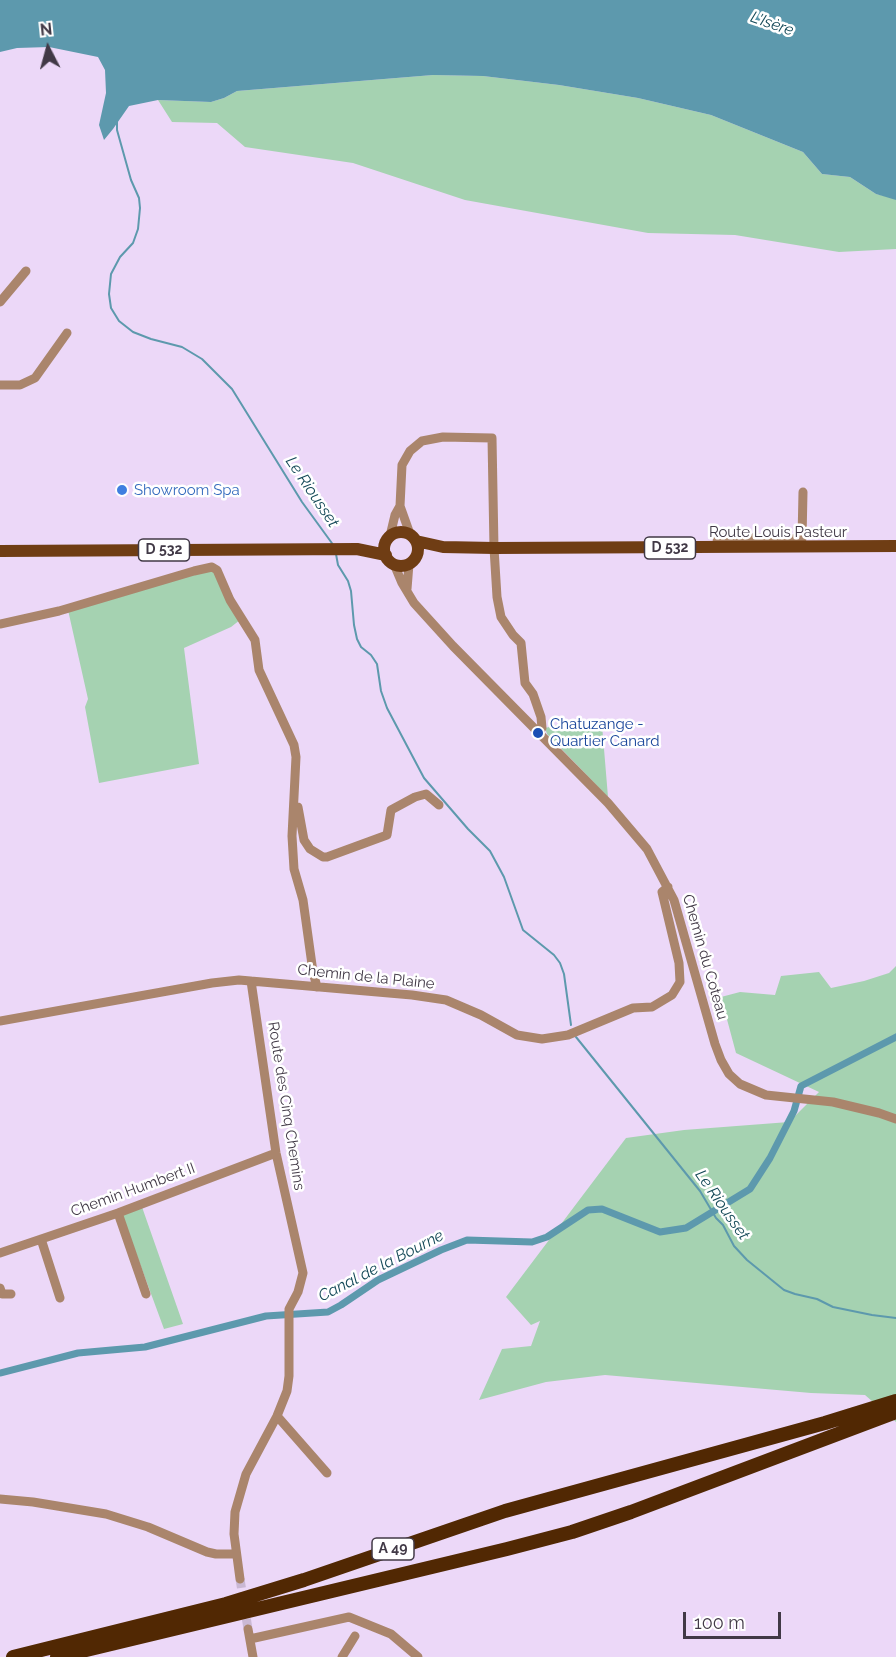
<!DOCTYPE html>
<html>
<head>
<meta charset="utf-8">
<style>
  body { margin:0 }
  #map { position:relative; width:896px; height:1657px; overflow:hidden; background:#ecd8f8; font-family:Raleway,sans-serif }
  canvas { display:block }
  .north { position:absolute; left:18px; top:18px; width:60px; height:60px; -webkit-text-stroke:4px #fff; paint-order:stroke; rotate:354deg; font-size:16px; font-weight:700; line-height:24px; text-align:center; color:#413946 }
  .north::after { content:''; display:block; margin:auto; width:21px; height:27px; background:#413946; clip-path:polygon(50% 0,100% 100%,50% 72%,0 100%) }
  .scale { position:absolute; left:683px; top:1612px; width:98px; height:27px; box-sizing:border-box; border:3px solid #413946; border-top:0; padding-left:8px; font-size:18px; line-height:21px; white-space:nowrap; color:#413946; -webkit-text-stroke:4px #fff; paint-order:stroke }
</style>
</head>
<body>
<div id="map">
<canvas width="896" height="1657"></canvas>
<div class="north">N</div>
<div class="scale">100 m</div>
</div>
<script>
const context = document.querySelector('canvas').getContext('2d');
context.lineJoin = 'round';
function fill(path, color) {
  context.fillStyle = color;
  context.fill(path, 'evenodd');
}
function toPath(rows) {
  const path = new Path2D();
  for (const r of rows) {
    if (r.length === 3) {
      path.moveTo(r[0] + r[2], r[1]);
      path.arc(r[0], r[1], r[2], 0, 2 * Math.PI);
      continue;
    }
    path.moveTo(r[0], r[1]);
    for (let i = 2; i < r.length; i += 2) path.lineTo(r[i], r[i + 1]);
  }
  return path;
}
function trace(path, color, width, dash) {
  context.strokeStyle = color;
  context.lineWidth = width;
  context.lineCap = dash ? 'butt' : 'round';
  context.setLineDash(dash || []);
  context.stroke(path);
}
function drawText(font, color, halo, rows, align = 'center') {
  context.font = font + ' Raleway,sans-serif';
  context.lineWidth = 5;
  context.setLineDash([]);
  context.textBaseline = 'middle';
  context.strokeStyle = halo;
  context.fillStyle = color;
  for (const [text, x, y, turn = 0] of rows) {
    context.save();
    context.translate(x, y);
    context.rotate((+turn || 0) * Math.PI / 180);
    context.textAlign = isNaN(turn) ? turn : align;
    if (halo) context.strokeText(text, 0, 0);
    context.fillText(text, 0, 0);
    context.restore();
  }
}
const green = toPath([
  [433,75,483,76,559,85,638,98,711,115,803,152,822,174,850,177,876,194,894,198,896,200,896,249,839,252,735,235,648,233,465,200,353,163,245,147,217,123,172,122,158,100,211,102,224,98,237,91],
  [204,571,214,571,240,620,231,627,184,648,199,764,99,783,85,707,88,699,68,610],
  [579,720,602,725,608,797,547,734,545,728],
  [896,966,896,1422,865,1395,811,1393,605,1375,546,1382,479,1400,502,1349,531,1346,540,1321,531,1325,506,1297,626,1138,684,1130,789,1122,819,1092,736,1053,721,997,740,992,775,995,781,976,819,972,831,988,864,981,889,973],
  [142,1207,183,1324,164,1329,122,1215]
]);
const water = toPath([
  [0,0,896,0,896,200,876,194,850,177,822,174,803,152,711,115,638,98,559,85,483,76,433,75,237,91,224,98,211,102,158,100,129,106,113,129,104,140,99,125,106,93,105,70,98,57,49,47,17,48,0,52]
]);
const stream = toPath([
  [117,121,117,130,131,180,139,198,140,208,138,229,133,243,120,257,111,274,109,294,111,308,119,321,133,332,151,339,182,347,202,359,232,389,302,502,334,546],
  [336,554,338,565,348,581,351,591,354,625,357,639,361,647,371,655,377,664,381,691,387,708,424,778,468,829,490,851,504,877,523,930,554,955,560,963,564,974,571,1025],
  [576,1037,700,1191,716,1218,723,1225,734,1246,747,1260,784,1290,795,1294,817,1299,833,1307,872,1315,896,1318]
]);
const canal = toPath([
  [0,1373,78,1353,145,1347,266,1316,328,1312,341,1305,378,1280,441,1250,467,1240,532,1242,547,1237,588,1210,602,1209,660,1232,686,1228,750,1189,770,1158,794,1111,801,1086,896,1037]
]);
const minorTunnel = toPath([
  [240,1579,248,1629]
]);
const minor = toPath([
  [0,302,26,271],
  [0,385,20,385,35,378,67,333],
  [400,506,410,534],
  [390,536,395,515,400,506,402,465,410,451,422,441,443,437,492,438,494,548,497,597,501,617,513,635,521,643,525,683,533,694,541,717,542,728,538,733],
  [716,547,718,537,802,539,803,492],
  [394,564,402,583,414,603,453,646,608,803,647,849,674,900,715,1044,721,1060,729,1074,740,1084,766,1095,833,1102,879,1113,896,1119],
  [407,589,409,564],
  [0,624,59,611,194,571,212,567,217,570,230,600,255,640,259,670,294,745,296,757,292,836,294,869,303,900,313,972,317,987],
  [298,807,304,840,310,849,323,857,327,857,387,835,391,810,415,797,426,794,439,805],
  [0,1021,212,983,239,980,412,995,446,1000,481,1015,517,1035,542,1039,568,1035,633,1008,652,1007,672,995,680,982,679,963,662,892,668,887],
  [118,1213,146,1294],
  [41,1239,60,1298],
  [0,1253,118,1213,276,1153],
  [0,1288,2,1294,11,1294],
  [277,1416,327,1473],
  [0,1499,33,1502,106,1514,148,1527,207,1552,216,1554,236,1554],
  [240,1579,234,1534,235,1512,246,1474,277,1416,287,1391,289,1376,289,1309,298,1292,303,1273,276,1153,251,981],
  [248,1629,253,1657],
  [250,1639,349,1617,391,1634,418,1657],
  [342,1657,355,1636]
]);
const major = toPath([
  [401,549,17],
  [416,541,443,547,494,548,896,546],
  [0,551,357,549,386,555]
]);
const highway = toPath([
  [13,1657,226,1604,304,1580,505,1511,825,1423,896,1401],
  [57,1657,507,1549,572,1532,631,1512,896,1412]
]);
const markers = [
  [122,490,6,"#3f7fe0"],
  [538,733,6,"#1a4fb4"]
];
const shields = [
  [670,548,51],
  [164,550,51],
  [393,1549,42]
];
const shieldNames = [
  ["D 532",670,548],
  ["D 532",164,550],
  ["A 49",393,1549]
];
const shopNames = [
  ["Showroom Spa",134,490]
];
const streetNames = [
  ["Route Louis Pasteur",778,532],
  ["Chemin du Coteau",705,957,74],
  ["Chemin de la Plaine",366,977,6],
  ["Route des Cinq Chemins",286,1106,81],
  ["Chemin Humbert II",133,1190,-20]
];
const transitNames = [
  ["Chatuzange -",550,724],
  ["Quartier Canard",550,741]
];
const waterNames = [
  ["L'Isère",772,24,19],
  ["Le Riousset",312,492,56],
  ["Le Riousset",722,1205,55],
  ["Canal de la Bourne",381,1266,-27]
];
fill(green, '#a5d2b1');
fill(water, '#5d99ad');
trace(stream, '#5d99ad', 2);
trace(canal, '#5d99ad', 7);
trace(minorTunnel, '#cab8d4', 9, [9, 4.5]);
trace(minor, '#aa856c', 9);
trace(major, '#6f3d14', 12);
trace(highway, '#512803', 14);
for (const [x, y, r, color] of markers) {
  const dot = new Path2D();
  dot.arc(x, y, r, 0, 2 * Math.PI);
  context.fillStyle = color;
  context.fill(dot);
  trace(dot, '#fff', 2);
}
for (const [x, y, w] of shields) {
  const box = new Path2D();
  box.roundRect(x - w / 2, y - 11, w, 22, 4.5);
  context.fillStyle = '#fff';
  context.fill(box);
  trace(box, '#413946', 1.5);
}
drawText('bold 14px', '#413946', null, shieldNames);
drawText('15px', '#366cbe', '#fff', shopNames, 'left');
drawText('15px', '#413946', '#fff', streetNames);
drawText('15px', '#164399', '#fff', transitNames, 'left');
drawText('italic 16px', '#134857', '#fff', waterNames);
</script>
</body>
</html>
